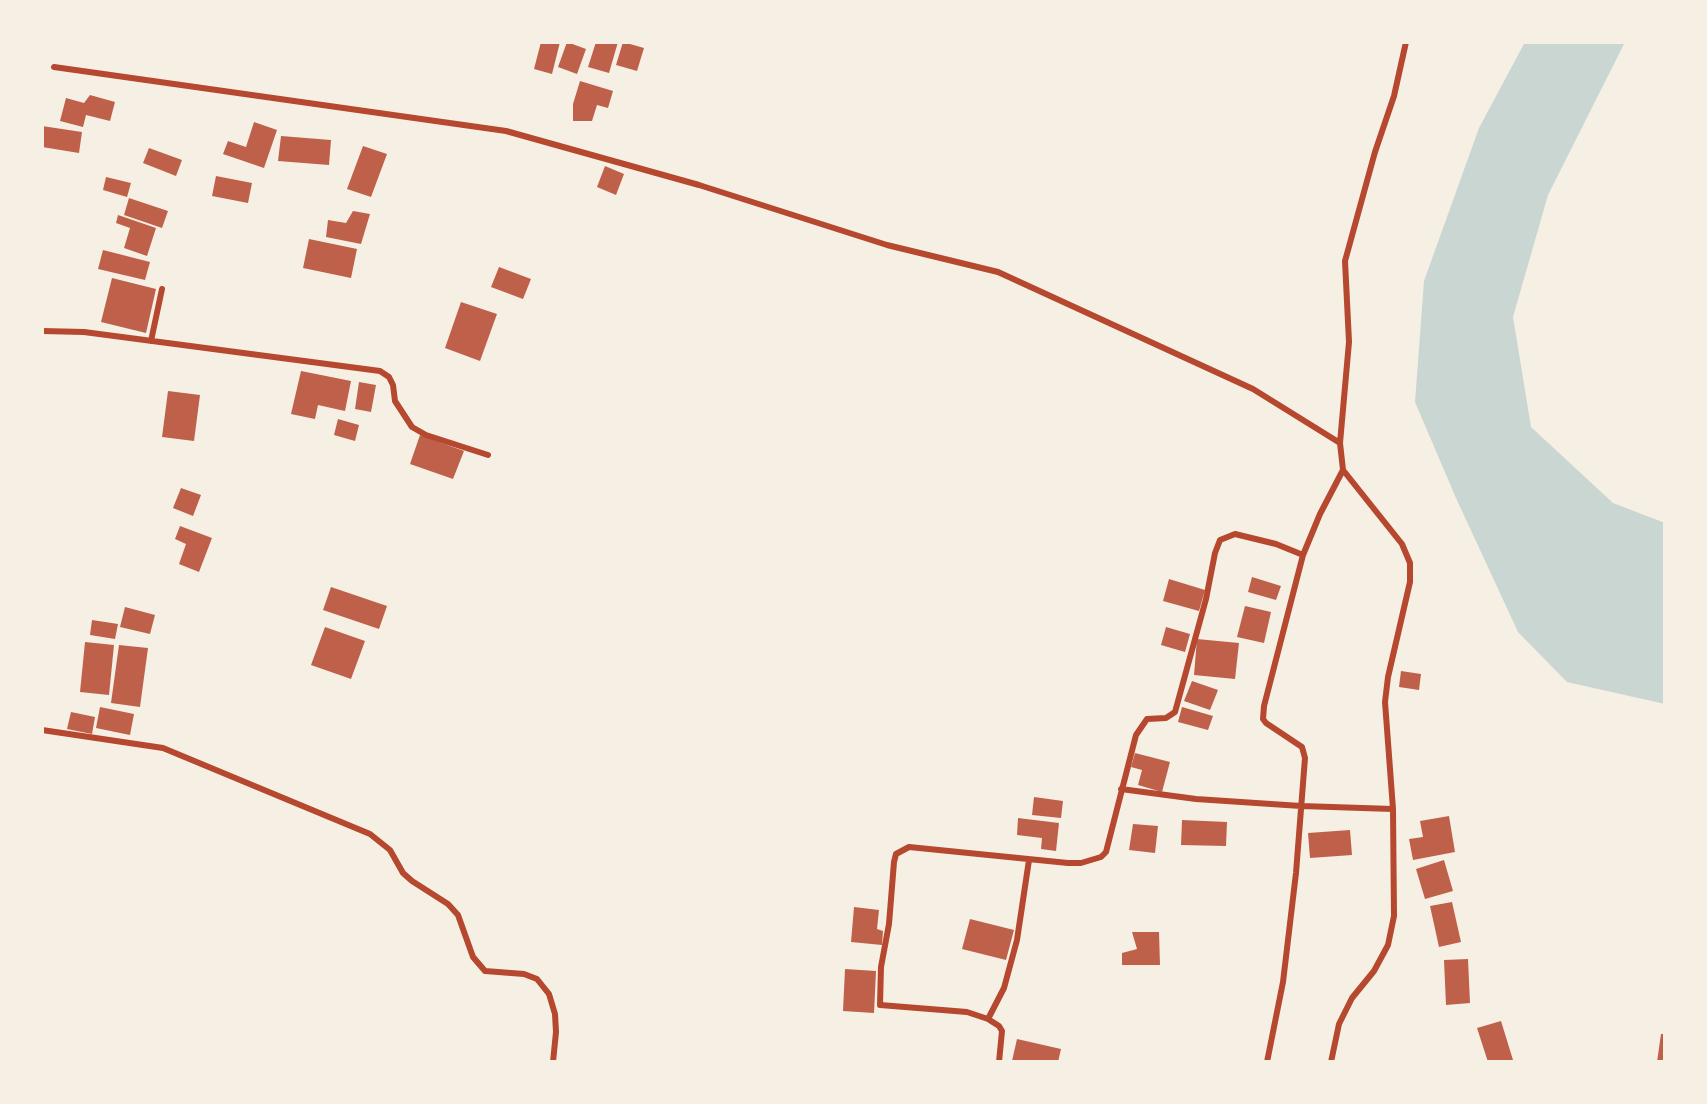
<!DOCTYPE html>
<html>
<head>
<meta charset="utf-8">
<style>
  body { margin:0 }
  #map { position:relative; width:1707px; height:1104px; overflow:hidden; background:#f6efe4; font-family:Lora,serif }
  canvas { display:block }
  .frame { position:absolute; inset:0; border:44px solid #f6efe4; pointer-events:none }
</style>
</head>
<body>
<div id="map">
<canvas width="1707" height="1104"></canvas>
<div class="frame"></div>
</div>
<script>
const context = document.querySelector('canvas').getContext('2d');
context.lineJoin = 'round';
function fill(path, color) {
  context.fillStyle = color;
  context.fill(path, 'evenodd');
}
function toPath(rows) {
  const path = new Path2D();
  for (const r of rows) {
    path.moveTo(r[0], r[1]);
    for (let i = 2; i < r.length; i += 2) path.lineTo(r[i], r[i + 1]);
  }
  return path;
}
function trace(path, color, width, dash) {
  context.strokeStyle = color;
  context.lineWidth = width;
  context.lineCap = dash ? 'butt' : 'round';
  context.setLineDash(dash || []);
  context.stroke(path);
}
const water = toPath([
  [1525,42,1625,42,1548,195,1513,317,1531,427,1613,503,1665,523,1665,704,1567,682,1518,632,1456,498,1415,402,1424,281,1479,128]
]);
const building = toPath([
  [541,42,560,42,552,74,534,69],
  [567,42,586,49,577,74,558,67],
  [596,42,618,42,609,73,588,67],
  [623,42,644,48,637,71,616,65],
  [580,81,613,91,608,108,597,105,592,121,573,121,573,104],
  [90,95,115,102,110,121,86,115,83,127,60,121,66,98,84,103],
  [254,122,277,130,264,168,223,154,228,141,246,147],
  [42,126,82,132,79,153,42,147],
  [281,136,331,140,329,165,278,161],
  [363,146,387,154,371,197,347,189],
  [149,148,182,160,176,176,143,163],
  [605,166,624,174,616,195,597,187],
  [216,176,252,183,248,203,212,196],
  [106,177,131,183,127,197,103,190],
  [129,198,168,211,162,228,124,215],
  [353,211,370,214,361,244,326,237,328,220,346,223],
  [118,215,156,228,147,256,124,248,130,228,116,223],
  [309,239,357,249,351,278,303,268],
  [103,250,150,262,145,280,98,269],
  [499,267,531,279,523,299,491,287],
  [112,278,156,289,146,333,101,322],
  [461,302,497,314,480,361,445,348],
  [301,371,351,381,345,411,318,405,315,419,291,414],
  [359,382,376,385,371,412,355,409],
  [168,391,200,395,194,441,162,437],
  [338,419,359,425,355,441,334,435],
  [420,435,464,451,453,479,410,464],
  [181,488,201,495,193,516,173,508],
  [180,526,212,538,199,572,179,564,186,544,175,539],
  [1252,577,1281,586,1276,600,1248,592],
  [1169,579,1205,590,1199,611,1163,601],
  [331,587,387,606,379,629,323,610],
  [1245,606,1271,612,1264,643,1237,637],
  [125,607,155,615,150,634,120,627],
  [92,620,118,624,115,639,90,635],
  [325,627,365,641,351,679,311,665],
  [1166,627,1190,634,1185,652,1161,645],
  [1197,639,1239,643,1235,679,1194,675],
  [85,642,114,645,109,695,80,692],
  [119,645,148,648,140,707,111,703],
  [1401,671,1421,674,1419,690,1399,687],
  [1192,681,1218,690,1210,710,1184,701],
  [100,707,134,714,130,735,96,728],
  [1182,707,1213,716,1208,730,1178,722],
  [71,712,95,717,92,734,67,729],
  [1135,753,1170,762,1162,792,1138,785,1142,770,1131,767],
  [1034,797,1063,801,1061,818,1032,815],
  [1449,816,1455,852,1413,860,1409,839,1423,837,1420,821],
  [1018,818,1059,823,1056,851,1041,849,1042,838,1017,835],
  [1182,820,1227,822,1226,846,1181,845],
  [1133,824,1158,826,1155,853,1129,850],
  [1350,830,1352,855,1310,858,1308,833],
  [1444,860,1453,891,1425,899,1416,869],
  [1452,902,1461,942,1439,947,1430,906],
  [854,907,879,910,877,929,883,931,882,945,851,942],
  [970,919,1014,930,1006,960,962,949],
  [1132,932,1159,932,1160,965,1122,965,1122,953,1137,949],
  [1468,959,1470,1003,1446,1005,1444,960],
  [845,969,876,971,874,1013,843,1011],
  [1501,1021,1513,1060,1488,1062,1477,1028],
  [1661,1034,1665,1034,1665,1062,1657,1062],
  [1017,1039,1061,1049,1058,1062,1012,1061]
]);
const minor = toPath([
  [54,67,506,131,699,185,887,245,998,272,1253,389,1340,443],
  [42,331,84,332,380,371,389,377,393,385,395,401,412,427,426,435,488,455],
  [151,341,162,289],
  [42,730,163,748,370,834,390,850,403,873,412,881,448,904,458,915,473,957,485,971,524,974,537,979,549,994,555,1014,556,1032,553,1062],
  [1121,789,1196,799,1301,806,1393,809],
  [988,1019,1004,988,1017,940,1029,860],
  [999,1062,1002,1031,999,1026,988,1019,967,1012,880,1005,881,967,889,924,894,862,896,854,909,847,1068,863,1081,863,1101,857,1106,852,1136,735,1147,719,1166,718,1175,712,1206,599,1215,553,1220,540,1235,534,1276,544,1303,555],
  [1267,1062,1283,982,1296,873,1305,758,1302,747,1266,723,1263,719,1264,706,1303,555,1320,514,1343,470],
  [1331,1062,1339,1024,1352,998,1374,971,1388,945,1394,916,1393,809,1385,702,1388,677,1410,582,1410,563,1402,544,1343,470,1340,443,1349,342,1345,261,1375,152,1394,96,1406,42]
]);
fill(water, '#c9d6d2');
fill(building, '#bf614a');
trace(minor, '#b5482f', 6);
</script>
</body>
</html>
